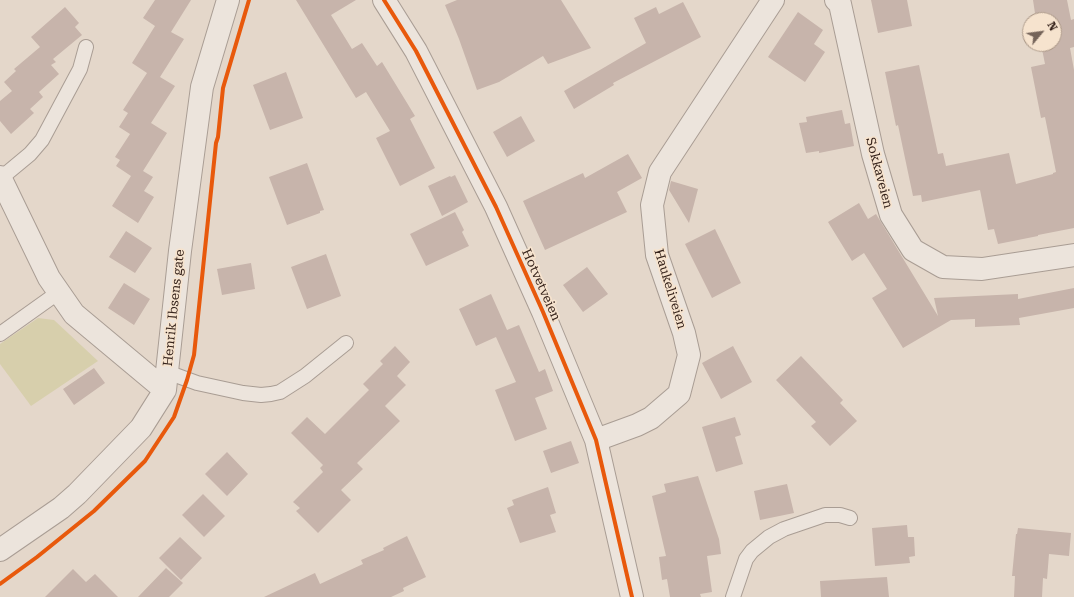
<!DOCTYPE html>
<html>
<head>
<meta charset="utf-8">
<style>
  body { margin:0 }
  #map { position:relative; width:1074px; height:597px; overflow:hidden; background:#e4d7ca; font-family:"Roboto Serif",serif }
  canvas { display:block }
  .north { position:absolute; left:1022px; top:12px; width:40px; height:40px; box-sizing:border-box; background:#f6e3ce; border:1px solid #aa9787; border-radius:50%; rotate:61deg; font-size:11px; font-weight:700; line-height:16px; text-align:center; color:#37241c }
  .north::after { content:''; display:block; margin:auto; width:14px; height:18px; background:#746359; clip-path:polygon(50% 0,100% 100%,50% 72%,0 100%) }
</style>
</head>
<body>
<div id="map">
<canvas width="1074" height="597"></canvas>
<div class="north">N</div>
</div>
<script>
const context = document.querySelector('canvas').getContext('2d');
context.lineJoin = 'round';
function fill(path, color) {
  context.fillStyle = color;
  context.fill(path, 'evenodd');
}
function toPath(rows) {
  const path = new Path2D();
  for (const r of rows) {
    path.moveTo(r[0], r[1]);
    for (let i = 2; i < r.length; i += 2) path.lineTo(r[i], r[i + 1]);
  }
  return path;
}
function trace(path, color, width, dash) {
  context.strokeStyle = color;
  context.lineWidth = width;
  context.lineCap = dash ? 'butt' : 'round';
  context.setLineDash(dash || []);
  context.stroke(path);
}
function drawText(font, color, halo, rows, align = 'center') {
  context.font = font + ' "Roboto Serif",serif';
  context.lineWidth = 3.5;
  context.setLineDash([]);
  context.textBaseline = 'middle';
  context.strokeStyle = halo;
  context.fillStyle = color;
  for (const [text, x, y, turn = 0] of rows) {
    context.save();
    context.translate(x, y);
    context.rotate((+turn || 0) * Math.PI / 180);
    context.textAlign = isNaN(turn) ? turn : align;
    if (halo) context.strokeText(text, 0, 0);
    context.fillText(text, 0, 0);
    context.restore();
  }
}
const green = toPath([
  [38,318,54,320,98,361,31,406,0,364,0,344]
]);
const building = toPath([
  [155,0,191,0,171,32,184,39,160,77,175,86,151,123,167,133,143,171,153,177,144,191,154,197,138,223,112,206,131,176,116,166,120,160,115,157,130,134,119,127,128,113,123,110,147,73,132,63,155,26,143,18],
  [296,0,356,0,331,15,352,49,362,43,377,66,382,62,415,116,410,119,435,168,400,186,376,138,390,131,366,92,356,98],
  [457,0,561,0,591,48,548,64,543,56,499,82,477,90,459,39,445,5],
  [871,0,907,0,912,26,878,33],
  [1033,0,1067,0,1071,20,1074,19,1074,47,1070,48,1074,70,1074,228,1038,235,1038,236,998,244,994,229,988,230,980,190,922,202,921,195,913,196,898,125,896,126,885,72,919,65,938,154,943,153,946,166,1009,153,1016,184,1053,174,1053,173,1056,172,1045,117,1041,118,1031,67,1045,64,1041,44,1054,44,1054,20,1036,20],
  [683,2,701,37,613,83,614,85,574,109,564,91,646,43,634,18,656,7,659,14],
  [65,7,79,23,75,27,82,35,53,59,56,62,51,65,59,74,39,92,43,97,30,109,34,113,11,134,0,121,0,101,12,91,4,82,16,71,14,69,40,47,31,37],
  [798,12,823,30,814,44,825,52,805,82,768,57],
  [286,72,303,118,270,130,253,85],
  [842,110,845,124,850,123,854,146,819,153,819,151,806,153,799,123,807,122,806,117],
  [521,116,535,141,507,157,493,132],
  [628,154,642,178,617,192,627,212,545,250,523,201,583,173,585,178],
  [307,163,324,210,320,211,320,213,287,225,269,177],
  [455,175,468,202,442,216,428,186,450,176,451,177],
  [671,181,698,189,689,223,669,190],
  [859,203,868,219,876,214,938,316,934,298,1018,294,1018,299,1074,288,1074,308,1019,318,1020,325,975,327,975,319,951,320,903,348,872,298,887,289,864,253,852,261,828,222],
  [455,212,464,230,462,232,469,246,426,266,410,234],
  [715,229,741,283,712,298,685,244],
  [126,231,152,248,135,273,109,257],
  [326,254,341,296,307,309,291,267],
  [251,263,255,289,222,295,217,269],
  [587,267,608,294,583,312,563,285],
  [124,283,150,299,134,325,108,308],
  [491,294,507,330,519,325,539,372,545,369,553,391,535,398,547,429,515,441,495,390,516,382,496,337,476,346,459,309],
  [395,346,410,362,397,376,406,385,385,406,400,421,357,463,363,469,341,490,351,500,318,533,296,511,300,508,293,502,323,472,320,468,323,465,291,433,307,417,325,434,369,390,363,384,383,364,380,361],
  [733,346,752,382,721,399,702,363],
  [801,356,843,400,840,403,857,421,830,446,811,426,816,422,776,380],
  [94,368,105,383,74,405,63,389],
  [735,417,741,435,735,437,743,464,716,472,702,427],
  [571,441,579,463,551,473,543,451],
  [227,452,248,474,227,496,205,474],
  [698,476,719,539,721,554,707,556,712,592,700,594,701,597,670,597,667,579,662,580,659,557,666,556,652,496,666,492,664,484],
  [787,484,794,513,760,520,754,491],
  [548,487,556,513,550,515,556,532,520,543,507,508,514,505,512,500],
  [203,494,225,516,204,537,182,515],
  [907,525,908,537,914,537,915,556,909,557,910,563,875,566,872,528],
  [1018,528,1071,533,1069,556,1049,554,1047,579,1043,578,1042,597,1014,597,1015,576,1012,576,1016,534,1017,534],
  [407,536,426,577,403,588,404,591,391,597,264,597,315,573,320,584,363,564,361,560,384,550,383,548],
  [180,537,202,558,181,580,159,558],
  [166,568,183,583,169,597,138,597],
  [73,569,86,582,95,574,118,597,45,597],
  [887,577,889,597,821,597,820,581]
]);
const service = toPath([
  [1,178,30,154,42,140,80,69,86,47],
  [0,334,59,292],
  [167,372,197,383,243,393,261,395,271,394,280,392,305,376,346,343],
  [733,597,746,559,752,551,769,537,784,529,825,515,840,515,850,518]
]);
const minor = toPath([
  [384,0,416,51,496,207,543,312,596,440,632,597],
  [836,0,840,4,873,154,891,215,913,250,943,267,982,269,1074,255],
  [0,177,49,278,74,314,165,390],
  [596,440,637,425,651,418,679,394,689,355,684,333,657,255,652,205,660,172,773,0],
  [0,550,61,508,77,494,141,428,165,390,180,251,202,87,228,0]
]);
const cycleway = toPath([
  [384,0,416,51,496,207,543,312,596,440,632,597],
  [0,584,37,557,94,511,145,461,174,417,187,380,194,355,216,143,218,137,223,88,249,0]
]);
const streetNames = [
  ["Sokkaveien",879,173,75],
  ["Hotvetveien",541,285,66],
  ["Haukeliveien",670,289,73],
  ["Henrik Ibsens gate",174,308,-84]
];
fill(green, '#d7cfac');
fill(building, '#c7b4ab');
trace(service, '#a99d94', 16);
trace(minor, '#a99d94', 24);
trace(service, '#ece4dc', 14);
trace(minor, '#ece4dc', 22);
trace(cycleway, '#e8590c', 4);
drawText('13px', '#37241c', '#f6e3ce', streetNames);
</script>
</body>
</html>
